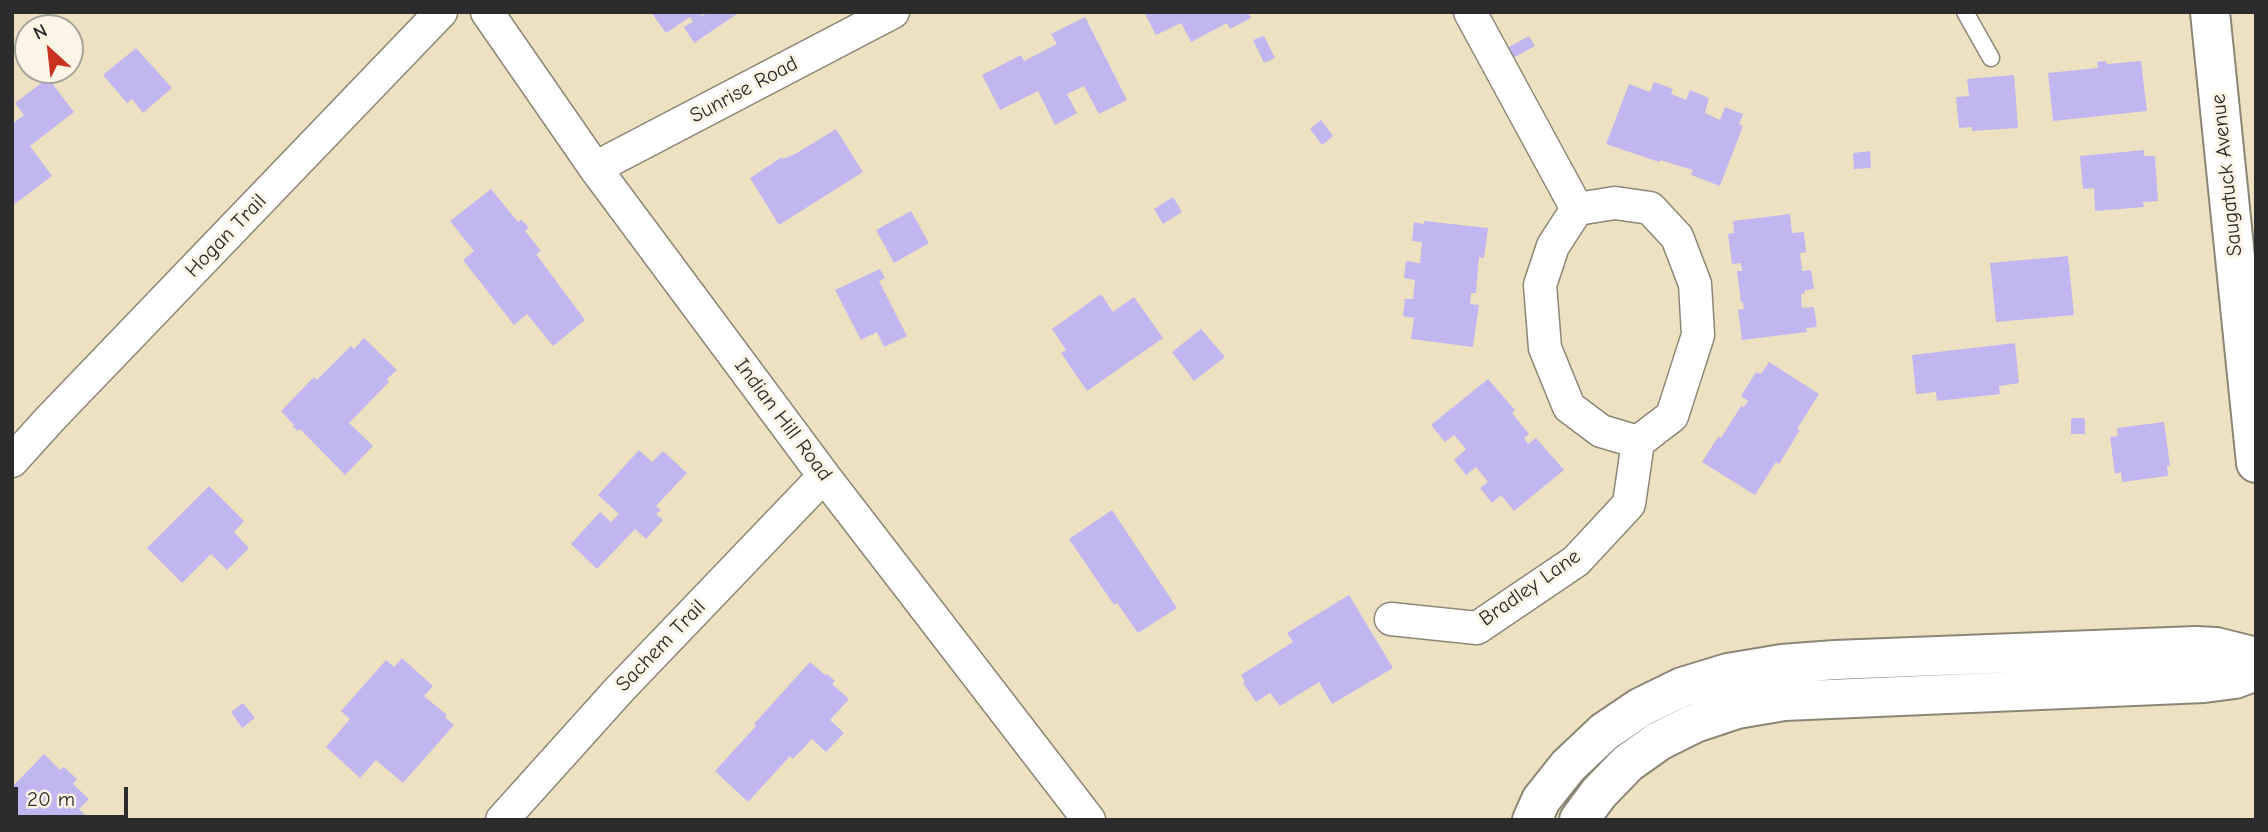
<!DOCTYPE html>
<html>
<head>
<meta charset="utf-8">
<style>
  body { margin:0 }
  #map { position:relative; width:2268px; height:832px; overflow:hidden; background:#eee1c1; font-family:"Comic Neue",sans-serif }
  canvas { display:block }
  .frame { position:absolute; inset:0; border:14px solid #2b2b2b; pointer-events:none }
  .north { position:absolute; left:14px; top:14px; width:70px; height:70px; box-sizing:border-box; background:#fcf5e5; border:2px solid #a8a49b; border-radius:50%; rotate:333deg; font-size:19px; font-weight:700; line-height:28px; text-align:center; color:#2b2b2b }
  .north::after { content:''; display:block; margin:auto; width:24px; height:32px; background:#c8321e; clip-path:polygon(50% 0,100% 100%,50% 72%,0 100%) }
  .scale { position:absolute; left:14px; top:787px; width:114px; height:32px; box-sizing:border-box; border:4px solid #2b2b2b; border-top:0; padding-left:9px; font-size:21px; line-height:24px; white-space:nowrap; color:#2b2b2b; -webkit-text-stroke:5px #fcf5e5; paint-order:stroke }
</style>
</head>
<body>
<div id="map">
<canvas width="2268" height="832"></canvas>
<div class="frame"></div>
<div class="north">N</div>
<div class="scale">20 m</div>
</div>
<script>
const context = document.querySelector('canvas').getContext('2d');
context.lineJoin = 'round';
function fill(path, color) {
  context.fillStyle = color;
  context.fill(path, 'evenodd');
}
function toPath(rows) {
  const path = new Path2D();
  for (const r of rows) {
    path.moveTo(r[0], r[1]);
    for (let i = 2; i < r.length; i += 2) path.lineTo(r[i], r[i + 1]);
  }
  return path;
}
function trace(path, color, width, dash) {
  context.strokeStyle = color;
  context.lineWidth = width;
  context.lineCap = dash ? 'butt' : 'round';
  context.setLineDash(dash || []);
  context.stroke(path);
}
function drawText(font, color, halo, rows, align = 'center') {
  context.font = font + ' "Comic Neue",sans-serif';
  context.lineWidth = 6;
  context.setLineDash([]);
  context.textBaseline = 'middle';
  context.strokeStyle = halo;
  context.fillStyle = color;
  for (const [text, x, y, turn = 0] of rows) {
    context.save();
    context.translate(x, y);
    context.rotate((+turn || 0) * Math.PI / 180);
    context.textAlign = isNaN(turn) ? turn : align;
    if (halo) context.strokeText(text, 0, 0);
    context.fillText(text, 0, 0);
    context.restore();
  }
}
const building = toPath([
  [651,12,700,12,702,16,708,12,740,12,694,43,684,27,693,22,690,17,666,33],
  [1144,12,1248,12,1251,18,1230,29,1227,23,1191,42,1181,23,1156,35],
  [1085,17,1127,100,1099,114,1084,86,1067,94,1077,113,1055,125,1038,91,1000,110,982,75,1021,55,1024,61,1057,44,1051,34],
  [1264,36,1275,58,1264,63,1253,40],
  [1529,36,1535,46,1513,58,1507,48],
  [136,48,172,88,143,113,132,99,127,103,103,75],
  [2106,61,2107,64,2141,61,2147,111,2053,121,2048,73,2098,68,2097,62],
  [2014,75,2018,128,1972,131,1972,127,1959,128,1956,97,1969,96,1967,79],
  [48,78,74,112,30,146,52,176,12,206,12,124,24,115,15,103],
  [1654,82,1673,89,1671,94,1686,100,1690,90,1709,98,1705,113,1720,120,1725,107,1743,114,1739,124,1743,126,1720,186,1691,175,1693,170,1660,160,1659,162,1606,144,1629,84,1650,92],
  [1321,120,1333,136,1322,145,1310,129],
  [836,129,863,172,779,225,750,178,782,157,783,159,795,154],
  [2144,150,2144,156,2155,156,2158,201,2143,202,2144,207,2095,211,2094,188,2083,189,2080,156],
  [1870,151,1871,168,1854,169,1853,153],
  [491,189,518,222,521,219,529,228,525,231,541,251,536,254,585,320,553,346,527,314,514,325,463,260,474,251,450,221],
  [1173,197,1182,212,1163,224,1154,209],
  [911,211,929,243,894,263,876,230],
  [1790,214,1792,233,1804,232,1806,252,1800,253,1802,271,1811,270,1814,289,1805,290,1805,293,1801,294,1802,308,1814,307,1817,327,1806,328,1807,332,1742,340,1738,310,1744,309,1743,302,1741,302,1737,271,1742,271,1741,263,1732,264,1728,234,1734,233,1733,221],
  [1424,221,1488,228,1484,258,1479,257,1476,293,1471,293,1470,304,1479,305,1473,347,1411,339,1414,318,1403,316,1405,299,1413,299,1415,280,1404,278,1406,261,1420,263,1422,242,1412,241,1414,222,1424,224],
  [2068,256,2074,315,1996,322,1990,263],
  [880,269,885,278,879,281,907,336,884,347,877,332,861,340,835,290],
  [1101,294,1113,312,1134,297,1163,338,1087,391,1061,353,1066,350,1052,329],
  [1201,329,1225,357,1194,381,1172,352],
  [364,338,397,370,387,379,389,382,349,423,373,446,345,475,300,429,298,431,293,427,294,425,281,411,314,377,317,380,351,346,354,349],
  [2015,343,2019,383,1999,386,2000,394,1937,401,1936,392,1916,394,1912,355],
  [1769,362,1819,394,1797,429,1800,430,1779,464,1776,462,1755,495,1702,462,1718,437,1721,438,1741,406,1744,407,1748,401,1741,396,1756,372,1761,374],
  [1488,379,1515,410,1512,413,1529,434,1524,438,1528,444,1536,438,1564,470,1514,511,1501,495,1492,503,1480,488,1488,482,1476,467,1466,475,1454,460,1466,449,1454,435,1445,442,1431,425],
  [2071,418,2085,418,2085,434,2071,434],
  [2164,422,2170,466,2167,466,2168,476,2122,482,2121,472,2115,474,2110,437,2118,436,2117,428],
  [639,450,652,462,663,451,687,473,656,506,661,510,656,514,663,520,646,539,635,529,597,569,571,544,600,512,611,522,619,514,598,495],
  [209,486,244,521,234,532,249,548,227,570,211,554,182,583,147,548],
  [1112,510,1177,608,1138,633,1117,603,1114,605,1069,539],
  [1349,595,1393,668,1332,704,1319,682,1280,706,1270,693,1256,702,1243,683,1245,682,1241,675,1293,642,1287,633],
  [402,658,433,686,424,696,447,715,445,717,454,725,403,783,376,760,360,778,326,747,350,719,341,711,386,660,394,667],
  [810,662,825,675,827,674,835,681,832,684,849,699,830,720,844,733,826,752,812,739,793,759,790,756,748,802,715,771,756,726,754,724],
  [243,703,255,718,242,728,231,712],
  [44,754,60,770,64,767,77,779,73,784,89,799,79,809,90,820,12,820,12,787]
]);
const lane = toPath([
  [1965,12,1991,58]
]);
const street = toPath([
  [487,12,595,168,824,476,1089,820],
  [1470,12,1577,209,1615,203,1650,208,1677,237,1695,284,1698,335,1672,416,1638,442,1601,431,1569,407,1545,348,1540,285,1553,246,1577,209],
  [595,168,893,12],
  [12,461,50,419,441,12],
  [1391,619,1477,628,1576,561,1629,504,1638,442],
  [502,820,619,690,824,476]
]);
const secondary = toPath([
  [2210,12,2256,463]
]);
const highway = toPath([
  [1532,820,1541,800,1568,766,1604,732,1641,707,1682,687,1728,673,1782,664,1835,660,2196,646,2216,647,2256,657],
  [1579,820,1599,793,1628,763,1659,741,1695,723,1737,709,1784,701,2204,683,2235,679,2256,671]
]);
const streetNames = [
  ["Sunrise Road",744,90,-28],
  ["Saugatuck Avenue",2227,175,-96],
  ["Hogan Trail",226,236,-46],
  ["Indian Hill Road",783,420,53],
  ["Bradley Lane",1530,588,-35],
  ["Sachem Trail",661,646,-46]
];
fill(building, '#c2b6f1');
trace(lane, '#8c8676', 19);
trace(street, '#8c8676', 35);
trace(secondary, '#8c8676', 42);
trace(highway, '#8c8676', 42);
trace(lane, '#fff', 16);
trace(street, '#fff', 32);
trace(secondary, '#fff', 38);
trace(highway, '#fff', 38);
drawText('21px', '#2b2b2b', '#fcf5e5', streetNames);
</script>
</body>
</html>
